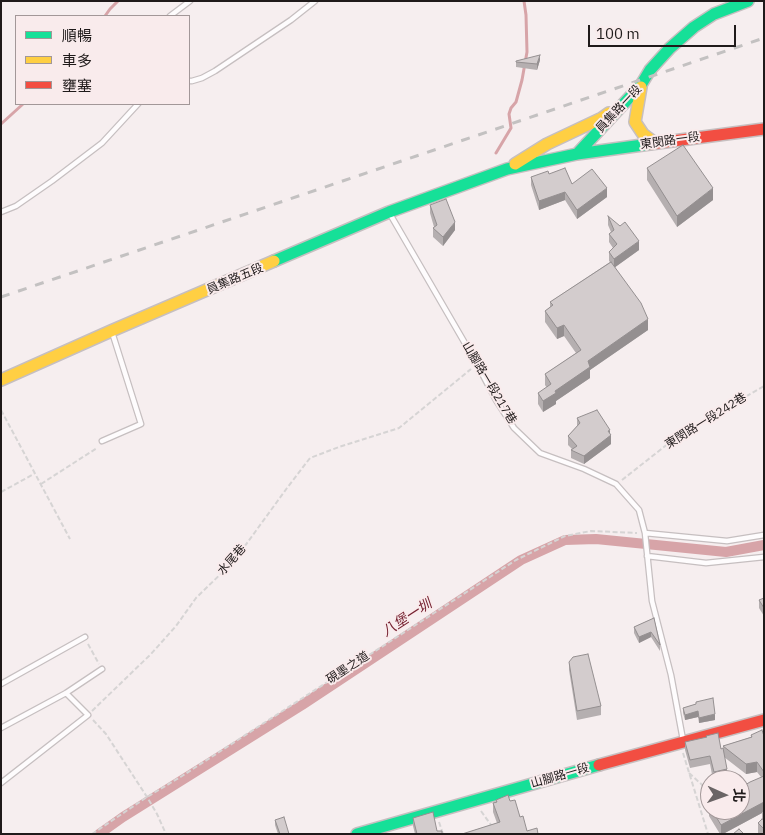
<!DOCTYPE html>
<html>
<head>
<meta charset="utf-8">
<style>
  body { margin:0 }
  #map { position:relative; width:765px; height:835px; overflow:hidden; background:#f6eeef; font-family:"IBM Plex Sans","Noto Sans TC",sans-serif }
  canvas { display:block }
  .frame { position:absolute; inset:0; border:2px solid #1f1a1a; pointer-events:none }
  .legend { position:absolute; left:15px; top:15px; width:175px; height:90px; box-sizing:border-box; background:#f9ebec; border:1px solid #a29798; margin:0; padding:6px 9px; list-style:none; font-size:15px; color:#1f1a1a }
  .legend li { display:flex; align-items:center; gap:10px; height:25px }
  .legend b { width:25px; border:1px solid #a29798 }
  .north { position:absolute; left:700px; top:770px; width:50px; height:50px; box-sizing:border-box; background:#f9ebec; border:1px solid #a29798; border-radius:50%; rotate:92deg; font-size:14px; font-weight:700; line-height:20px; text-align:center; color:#1f1a1a }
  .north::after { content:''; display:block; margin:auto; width:18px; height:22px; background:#6a6465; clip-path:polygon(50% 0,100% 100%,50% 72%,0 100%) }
  .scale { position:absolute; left:588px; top:25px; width:148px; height:22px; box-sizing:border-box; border:2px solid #1f1a1a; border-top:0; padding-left:6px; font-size:15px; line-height:18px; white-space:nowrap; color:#1f1a1a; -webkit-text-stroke:4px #f9ebec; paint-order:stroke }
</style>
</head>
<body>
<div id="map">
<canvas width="765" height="835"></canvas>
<div class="frame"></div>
<ul class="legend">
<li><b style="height:6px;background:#16e098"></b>順暢</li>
<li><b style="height:6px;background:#ffcf43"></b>車多</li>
<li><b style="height:6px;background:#f24e42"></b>壅塞</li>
</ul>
<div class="north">北</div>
<div class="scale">100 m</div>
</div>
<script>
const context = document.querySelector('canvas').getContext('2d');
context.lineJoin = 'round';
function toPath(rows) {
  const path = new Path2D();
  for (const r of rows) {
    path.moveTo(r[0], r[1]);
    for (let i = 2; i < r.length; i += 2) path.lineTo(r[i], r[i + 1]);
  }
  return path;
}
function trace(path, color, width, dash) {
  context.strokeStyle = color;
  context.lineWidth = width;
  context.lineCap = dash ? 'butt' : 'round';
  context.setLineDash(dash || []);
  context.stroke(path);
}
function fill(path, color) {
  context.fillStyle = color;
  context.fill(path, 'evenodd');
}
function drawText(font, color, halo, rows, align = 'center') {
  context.font = font + ' "IBM Plex Sans","Noto Sans TC",sans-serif';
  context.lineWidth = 4;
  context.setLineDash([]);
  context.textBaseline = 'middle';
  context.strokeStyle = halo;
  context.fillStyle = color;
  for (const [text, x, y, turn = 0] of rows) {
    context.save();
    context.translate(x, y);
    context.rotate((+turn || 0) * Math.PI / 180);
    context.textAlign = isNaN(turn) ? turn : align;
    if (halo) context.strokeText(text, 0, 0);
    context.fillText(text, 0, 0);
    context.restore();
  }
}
const stream = toPath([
  [105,16,110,9,118,1],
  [1,124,23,104],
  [496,153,511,128,509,114,511,108,516,102,522,80,527,52,526,15,524,1]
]);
const canal = toPath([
  [99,834,123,817,302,705,521,560,565,540,596,539,726,552,764,545]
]);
const path = toPath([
  [1,410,70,539],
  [622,480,669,443,707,419,764,386],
  [41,484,97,448],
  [1,492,34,474],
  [88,644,99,664],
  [92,711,151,654,176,626,196,598,234,561,287,488,310,458,339,447,399,428,471,369],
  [93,720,106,734,147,797,157,814,166,834],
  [683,753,708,834],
  [689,773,710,792],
  [481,811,491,825],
  [439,822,443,834],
  [92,834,147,797,182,776,516,560,565,536,591,531,637,533]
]);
const lane = toPath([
  [170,16,190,1],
  [189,81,192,81,202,78,215,71,291,20,315,1],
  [1,212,16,206,52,181,102,143,138,104],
  [390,214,477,364,496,400,514,428,540,453,584,469,616,484,639,510,645,533,652,601,671,675,683,740],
  [102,441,141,424,112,332],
  [645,533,727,541,764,535],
  [647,556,706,563,764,557],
  [1,684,85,637],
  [1,728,66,693,102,669],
  [1,783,88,715,66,693]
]);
const fast = toPath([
  [577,154,641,85,650,70,670,48,694,27,714,14,748,1],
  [274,261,389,212,507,169,577,154,650,144],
  [357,834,599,765]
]);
const slow = toPath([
  [641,87,635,122,643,134,655,143],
  [515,164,547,144,602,118,609,113],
  [1,380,111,331,274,261]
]);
const jam = toPath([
  [650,144,764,129],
  [599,765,764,720]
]);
const rail = toPath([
  [1,297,764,38]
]);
const wall = toPath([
  [540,60,537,70,516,67,516,61],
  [647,168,713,200,677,227,647,180],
  [549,174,572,184,607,197,577,219,565,200,539,210,531,185,531,177],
  [430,205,455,230,443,246,433,237,433,228,434,227,430,213],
  [608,216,639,250,615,267,648,330,590,370,590,378,556,401,556,404,543,412,538,404,538,393,547,388,545,385,545,374,576,353,564,336,557,339,545,322,545,311,550,307,550,302,610,262,609,261,609,252,613,248,609,242,609,234,611,232,608,225],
  [577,418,610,434,611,444,584,464,571,458,571,450,572,449,568,445,568,436,577,426],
  [764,598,764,616,759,608,759,600],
  [654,618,660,645,660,651,651,637,639,643,634,633,634,627],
  [569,662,601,706,601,715,577,720,569,670],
  [696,702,715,720,699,723,698,717,685,720,683,713,683,708,696,704],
  [751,735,764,736,764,834,758,834,758,823,762,820,762,813,723,834,720,834,709,816,709,805,710,801,710,810,740,810,761,777,757,772,746,774,724,757,727,777,713,780,710,764,690,768,685,750,685,742,721,749,723,753,723,746,751,737],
  [496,800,510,801,520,817,527,831,462,834,497,823,493,812,493,803,496,802],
  [413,818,437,831,442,834,415,834,413,826],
  [275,820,289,834,278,834,275,825]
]);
const shadedWall = toPath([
  [540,55,540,60,537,70,537,64],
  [607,188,607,197,577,219,577,210],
  [713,188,713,200,677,227,677,216],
  [565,192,565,200,539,210,539,201],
  [455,222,455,230,443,246,443,237],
  [639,241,639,250,614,268,614,259],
  [648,319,648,330,590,370,590,378,556,401,556,404,543,412,543,401,555,391,588,361],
  [564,325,564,336,557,339,557,328],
  [610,430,610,436,611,435,611,444,584,464,584,456],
  [651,632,651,637,639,643,639,637],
  [698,711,698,717,685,720,685,715],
  [715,714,715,720,699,723,699,718],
  [757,762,757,772,746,774,746,764],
  [727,769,727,777,714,780,714,772],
  [764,802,764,812,762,812,762,813,723,834,721,834,721,825]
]);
const building = toPath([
  [540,55,537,64,516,62,516,61,540,55],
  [683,145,713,188,677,216,647,168,683,145],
  [565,168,572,184,592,169,607,188,577,210,565,192,539,201,531,177,548,171,549,174,565,168],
  [446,199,455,222,443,237,433,228,437,225,430,205,446,199],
  [608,216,620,226,625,222,639,241,614,259,609,252,617,244,609,234,614,230,608,216],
  [611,262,641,303,648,319,588,361,590,367,555,391,556,393,543,401,538,393,551,384,545,374,581,350,564,325,557,328,545,311,553,305,550,302,611,262],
  [597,410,610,430,608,431,611,435,584,456,571,450,577,446,568,436,580,423,577,418,597,410],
  [764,598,764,608,759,600,764,598],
  [654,618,660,645,651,632,639,637,634,627,654,618],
  [588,654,601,706,577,711,569,662,573,657,588,654],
  [713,698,715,714,699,718,698,711,685,715,683,708,696,704,696,702,713,698],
  [762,730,764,736,764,772,757,762,746,764,723,746,752,737,751,735,762,730],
  [718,733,721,749,723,748,727,769,714,772,710,756,690,760,685,742,707,737,706,736,718,733],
  [764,776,764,802,721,825,712,810,740,810,740,788,750,782,764,776],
  [508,795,510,801,515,800,520,817,523,816,527,831,537,828,538,834,462,834,500,822,493,803,497,802,496,800,508,795],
  [433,812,437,831,442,831,442,834,417,834,413,818,433,812],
  [284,817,289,834,280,834,275,820,284,817],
  [762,819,764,820,764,829,758,823,762,819],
  [739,829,744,834,733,834,739,829]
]);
const streetNames = [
  ["員集路一段",619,109,-47],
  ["東閔路一段",670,141,-8],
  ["員集路五段",235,279,-23],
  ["山腳路一段217巷",489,383,59],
  ["東閔路一段242巷",706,421,-32],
  ["水尾巷",232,560,-49],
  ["硯墨之道",348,668,-33],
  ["山腳路一段",560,776,-16]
];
const waterNames = [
  ["八堡一圳",407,618,-33]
];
trace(stream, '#d7a4a8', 3);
trace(canal, '#d7a4a8', 10);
trace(lane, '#c6bfc0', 7);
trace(fast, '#c6bfc0', 14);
trace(slow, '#c6bfc0', 14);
trace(jam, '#c6bfc0', 14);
trace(path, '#d6d4d4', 2, [5, 2.5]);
trace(lane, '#fefcfd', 4.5);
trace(fast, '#16e098', 11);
trace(slow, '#ffcf43', 11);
trace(jam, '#f24e42', 11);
trace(rail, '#c3c1c1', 3, [9, 9]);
fill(wall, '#b5afb0');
fill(shadedWall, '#948f90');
fill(building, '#d3cccd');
trace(building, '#948f90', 1);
drawText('12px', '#1f1a1a', '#f9ebec', streetNames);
drawText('italic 14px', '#752130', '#f9ebec', waterNames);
</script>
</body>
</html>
